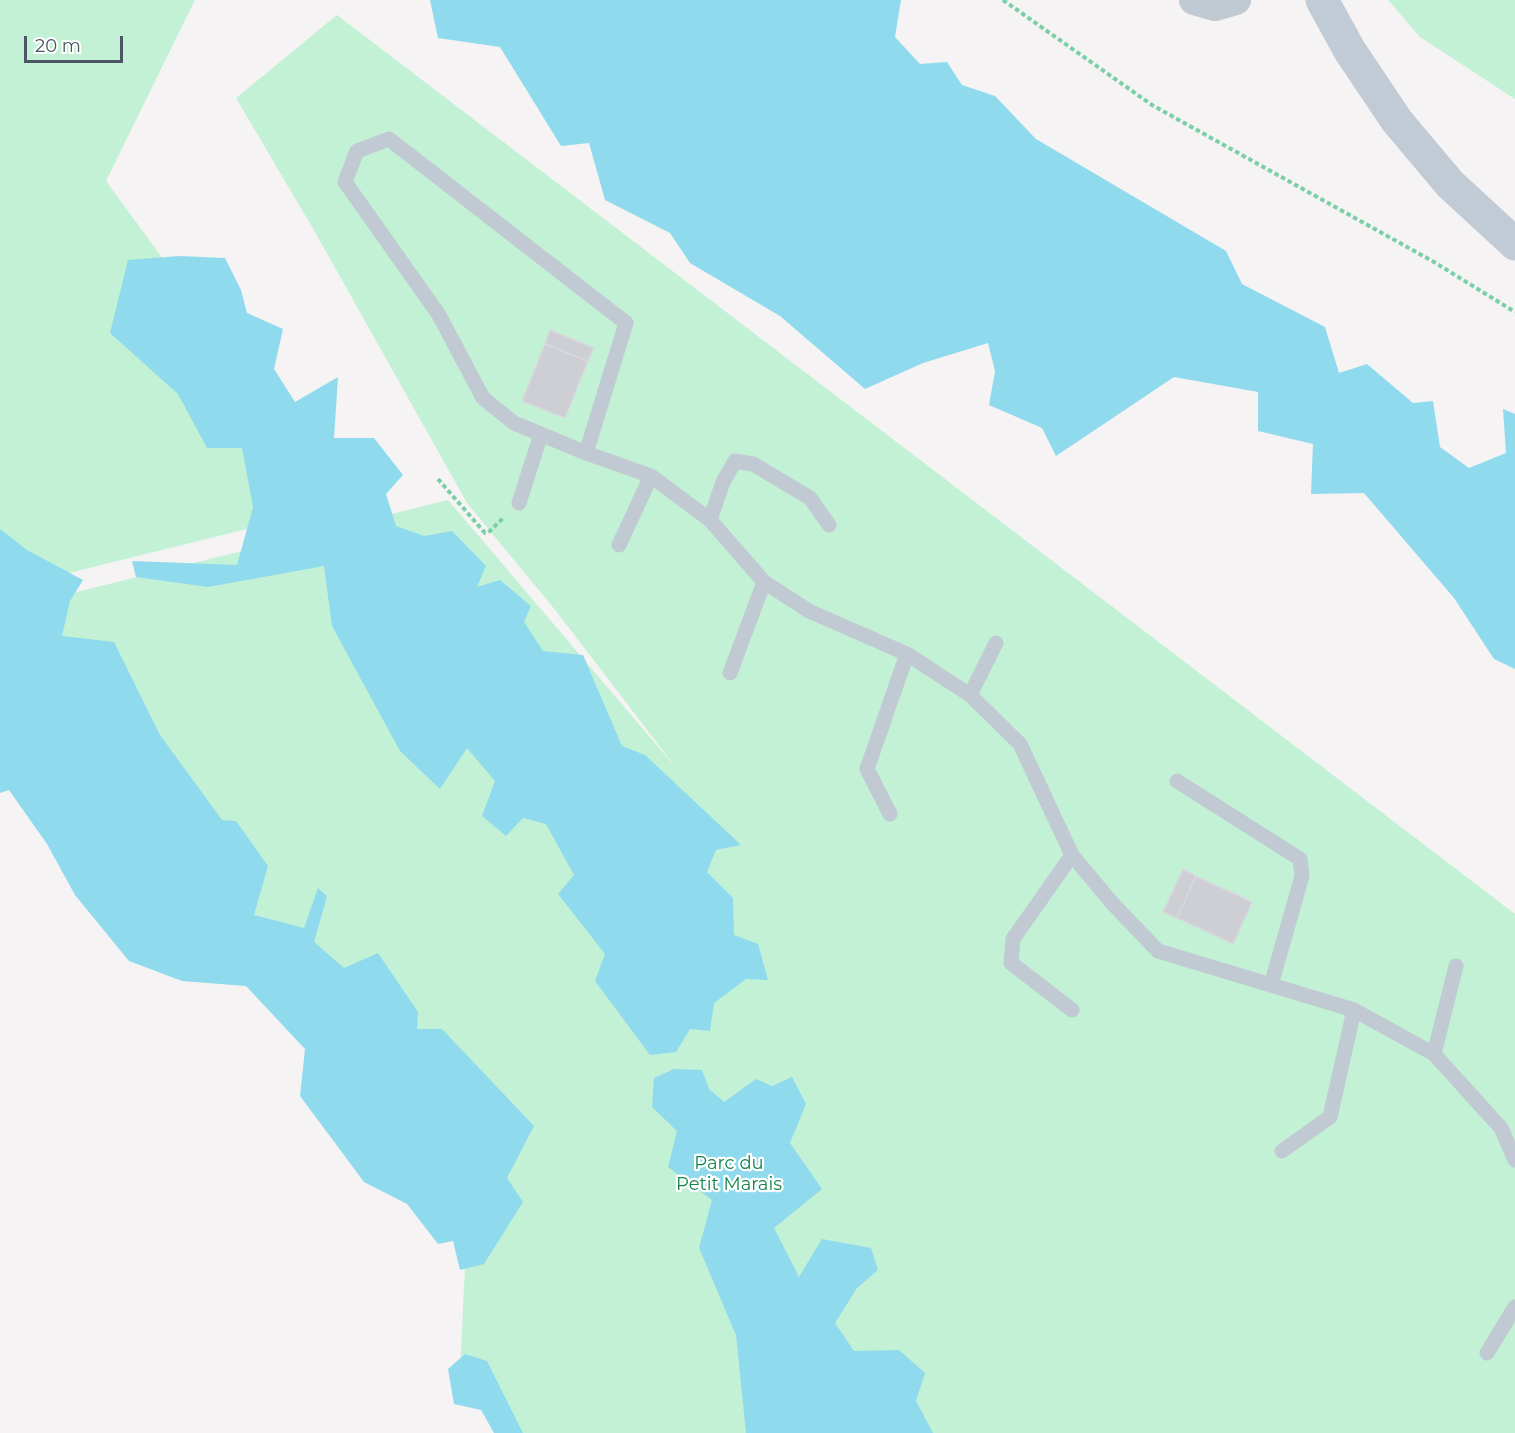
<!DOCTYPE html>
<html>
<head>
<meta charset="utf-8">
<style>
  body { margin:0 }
  #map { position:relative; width:1515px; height:1433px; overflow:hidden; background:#f5f3f3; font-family:Montserrat,sans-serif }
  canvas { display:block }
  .scale { position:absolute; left:24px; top:36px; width:99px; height:27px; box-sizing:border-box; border:3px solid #4a5661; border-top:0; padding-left:8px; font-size:18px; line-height:21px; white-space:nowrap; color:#4a5661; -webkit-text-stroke:4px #fff; paint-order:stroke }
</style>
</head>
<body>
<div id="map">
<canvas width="1515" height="1433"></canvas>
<div class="scale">20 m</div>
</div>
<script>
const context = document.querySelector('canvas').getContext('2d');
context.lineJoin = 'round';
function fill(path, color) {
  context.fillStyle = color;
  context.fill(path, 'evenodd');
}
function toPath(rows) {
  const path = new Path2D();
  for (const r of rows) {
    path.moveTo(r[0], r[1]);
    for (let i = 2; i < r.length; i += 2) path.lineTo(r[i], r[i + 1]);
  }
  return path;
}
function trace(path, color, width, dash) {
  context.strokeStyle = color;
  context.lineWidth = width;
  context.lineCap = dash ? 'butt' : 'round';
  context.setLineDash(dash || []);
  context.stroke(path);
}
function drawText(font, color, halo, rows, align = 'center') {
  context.font = font + ' Montserrat,sans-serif';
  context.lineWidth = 4.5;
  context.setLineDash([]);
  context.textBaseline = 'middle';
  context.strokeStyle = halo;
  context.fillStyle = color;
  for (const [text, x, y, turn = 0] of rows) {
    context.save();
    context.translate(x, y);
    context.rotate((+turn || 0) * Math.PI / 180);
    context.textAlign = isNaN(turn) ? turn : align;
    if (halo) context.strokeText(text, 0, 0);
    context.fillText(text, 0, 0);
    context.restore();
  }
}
const green = toPath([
  [0,0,195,0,106,181,343,505,9,588,0,578],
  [1388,0,1515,0,1515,99,1420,37],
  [337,15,1515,914,1515,1433,498,1433,460,1373,470,1160,0,678,0,611,448,500,677,769,556,611,467,503,315,232,236,98]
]);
const water = toPath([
  [430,0,901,0,895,37,920,64,947,62,962,85,995,96,1036,139,1226,251,1242,284,1325,327,1339,373,1367,364,1413,403,1433,401,1440,447,1469,468,1506,453,1503,409,1515,414,1515,669,1494,659,1454,598,1364,493,1311,494,1313,444,1258,431,1258,392,1174,377,1056,456,1042,428,989,405,995,371,988,343,923,363,865,389,780,316,690,263,670,233,605,200,589,143,561,146,500,47,438,38],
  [179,256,225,258,241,290,247,313,283,329,274,369,295,402,338,377,334,438,374,438,403,475,386,494,396,526,424,536,452,531,486,566,477,587,500,580,531,606,524,622,543,651,583,655,622,746,645,755,741,845,716,850,707,872,733,898,734,935,758,944,768,980,746,979,714,1003,710,1031,690,1029,676,1052,650,1055,595,981,605,954,558,894,574,875,546,824,523,818,506,836,482,816,495,781,467,748,440,789,400,751,332,626,324,566,208,587,136,577,132,561,237,565,253,507,242,448,207,448,178,394,110,333,128,260],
  [0,529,27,550,83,580,70,601,62,636,114,642,160,735,222,820,236,821,268,866,254,915,304,928,318,888,327,896,314,942,344,968,378,953,418,1012,417,1029,442,1029,534,1126,507,1178,523,1202,484,1264,460,1270,453,1241,438,1244,407,1204,364,1182,300,1096,305,1049,246,986,182,981,129,961,75,895,47,844,9,790,0,793],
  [674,1069,702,1070,709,1089,724,1102,756,1079,772,1086,792,1077,806,1104,790,1143,822,1189,774,1228,799,1277,822,1239,871,1248,878,1270,857,1288,835,1323,854,1351,899,1350,925,1373,916,1401,933,1433,746,1433,736,1335,699,1248,712,1200,668,1167,677,1131,652,1107,654,1078],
  [465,1354,487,1361,523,1433,494,1433,481,1410,454,1404,448,1369]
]);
const building = toPath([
  [550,330,594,348,588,361,545,344,550,330],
  [545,344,588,361,565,418,522,401,545,344],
  [1183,869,1196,876,1177,918,1163,912,1183,869],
  [1196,876,1252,902,1233,944,1177,918,1196,876]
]);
const path = toPath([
  [1003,0,1152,105,1434,262,1515,312],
  [438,479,485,533,490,531,503,518]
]);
const lane = toPath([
  [586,453,626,323,389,139,357,151,345,182,439,315,483,398,514,423,586,453,651,476,710,520,764,582,809,611,907,654,970,695,1020,744,1072,855,1112,903,1158,951,1354,1010,1434,1054,1501,1128,1515,1160],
  [519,503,541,434],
  [710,520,723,482,735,461,753,464,810,498,829,525],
  [619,545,651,476],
  [730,673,764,582],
  [970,695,996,643],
  [1177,781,1300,859,1302,876,1271,985],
  [890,814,867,769,907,654],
  [1072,855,1013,939,1011,963,1072,1010],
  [1434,1054,1456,966],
  [1282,1151,1330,1117,1354,1010],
  [1487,1353,1515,1307]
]);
const street = toPath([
  [1194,0,1215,6,1236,0]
]);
const secondary = toPath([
  [1322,0,1350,51,1397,121,1450,184,1515,244]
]);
const parkNames = [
  ["Parc du",729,1164],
  ["Petit Marais",729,1185]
];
fill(green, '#c3f1d5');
fill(water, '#90daee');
fill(building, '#cdcfd5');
trace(building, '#d7d9de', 1.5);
trace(path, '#7ad0a6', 4, [4.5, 3]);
trace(lane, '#c1cad2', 15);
trace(street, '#c1cad2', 30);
trace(secondary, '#c1cbd6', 33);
drawText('18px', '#17864f', '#fff', parkNames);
</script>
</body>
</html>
